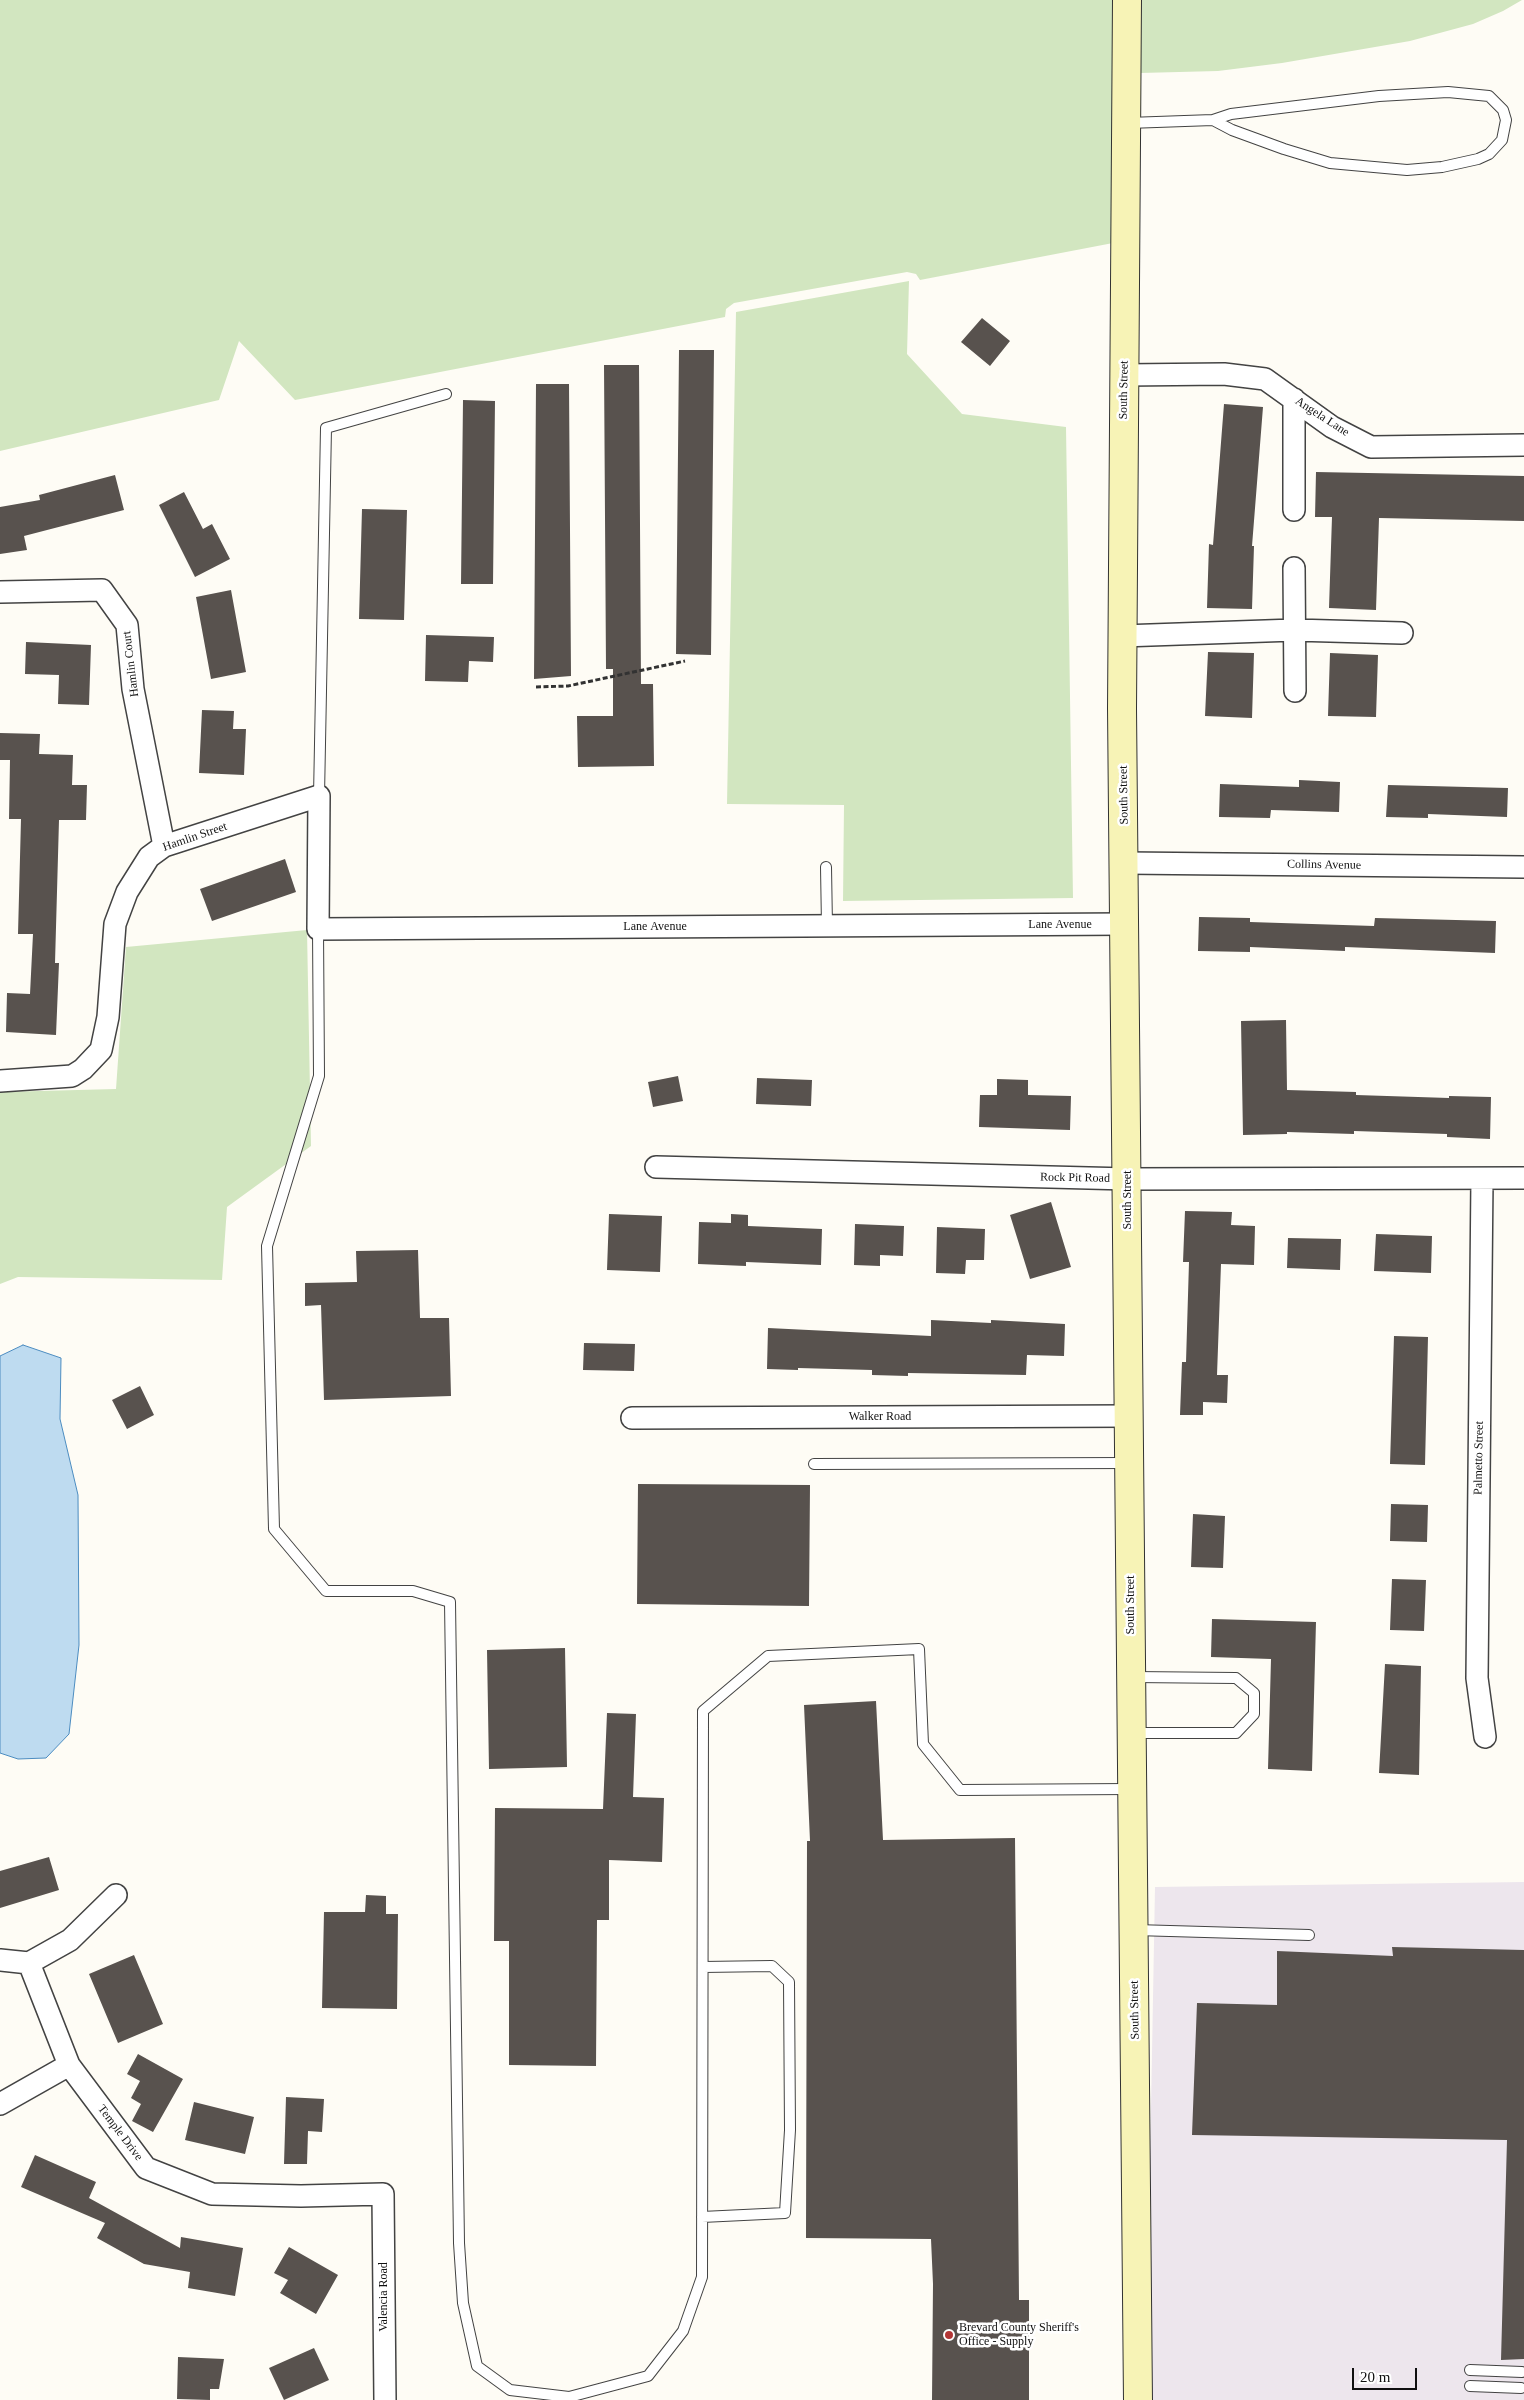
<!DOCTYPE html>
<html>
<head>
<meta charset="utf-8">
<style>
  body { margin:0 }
  #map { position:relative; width:1524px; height:2400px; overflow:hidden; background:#fefcf5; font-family:"Times New Roman",serif }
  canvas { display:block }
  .scale { position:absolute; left:1352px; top:2368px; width:65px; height:22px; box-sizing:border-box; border:2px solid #101010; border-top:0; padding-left:6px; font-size:15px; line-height:18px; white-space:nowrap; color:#101010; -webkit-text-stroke:4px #fff; paint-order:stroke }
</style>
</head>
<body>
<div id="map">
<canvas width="1524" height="2400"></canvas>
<div class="scale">20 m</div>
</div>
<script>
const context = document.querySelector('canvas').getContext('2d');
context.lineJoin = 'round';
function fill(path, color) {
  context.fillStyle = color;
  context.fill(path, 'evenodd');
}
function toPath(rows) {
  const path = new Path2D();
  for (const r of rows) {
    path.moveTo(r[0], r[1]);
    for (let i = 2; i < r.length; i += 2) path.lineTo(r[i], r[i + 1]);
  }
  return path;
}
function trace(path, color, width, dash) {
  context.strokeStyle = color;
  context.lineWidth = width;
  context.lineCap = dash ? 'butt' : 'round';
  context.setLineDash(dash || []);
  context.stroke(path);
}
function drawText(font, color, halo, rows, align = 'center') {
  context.font = font + ' "Times New Roman",serif';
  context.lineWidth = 5;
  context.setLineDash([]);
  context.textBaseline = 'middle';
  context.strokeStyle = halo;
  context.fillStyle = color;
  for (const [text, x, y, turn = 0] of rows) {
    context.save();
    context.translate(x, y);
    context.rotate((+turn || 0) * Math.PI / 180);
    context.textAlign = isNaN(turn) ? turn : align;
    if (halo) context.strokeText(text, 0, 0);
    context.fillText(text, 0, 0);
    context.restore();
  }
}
const industrial = toPath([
  [1524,1882,1524,2400,1150,2400,1149,2219,1155,1887]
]);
const green = toPath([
  [0,0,1114,0,1113,243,920,280,916,274,907,272,734,303,726,309,725,317,295,400,239,341,219,400,0,451],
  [1140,0,1522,0,1503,11,1473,24,1410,41,1282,63,1218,71,1140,73],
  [909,281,907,354,962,414,1066,427,1073,898,843,901,844,805,727,804,736,312],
  [307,930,311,1146,227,1207,222,1280,18,1277,0,1284,0,1092,116,1089,126,947]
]);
const water = toPath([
  [23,1345,61,1358,60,1419,78,1495,79,1645,69,1734,46,1758,18,1759,0,1753,0,1356,23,1345]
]);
const building = toPath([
  [982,318,1010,341,990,366,961,342],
  [679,350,714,350,711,655,676,654],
  [604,365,639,365,641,684,653,684,654,766,578,767,577,716,613,716,613,669,606,669],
  [536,384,569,384,571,676,534,679],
  [463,400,495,401,493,584,461,584],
  [1224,404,1263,407,1252,546,1254,546,1252,609,1207,608,1209,544,1213,545],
  [1316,472,1524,476,1524,521,1379,518,1376,610,1329,608,1332,517,1315,517],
  [115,475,124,510,24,536,27,550,0,554,0,507,40,500,39,495],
  [184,492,203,529,212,524,230,559,195,577,159,505],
  [362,509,407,510,404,620,359,619],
  [231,590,246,672,211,679,196,597],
  [426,635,494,637,493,662,469,661,468,682,425,681],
  [26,642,91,645,89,705,58,704,59,675,25,674],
  [1208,652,1254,653,1252,718,1205,716],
  [1330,653,1378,655,1376,717,1328,716],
  [202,710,234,711,233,729,246,729,244,775,199,773],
  [0,733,40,734,39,754,73,755,72,785,87,785,86,820,59,820,55,963,59,963,56,1035,6,1032,7,993,30,994,33,934,18,934,21,819,9,819,10,760,0,760],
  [1299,780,1340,782,1339,812,1271,810,1270,818,1219,817,1220,784,1299,787],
  [1388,785,1508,788,1507,817,1428,814,1428,818,1386,817],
  [285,859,296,892,212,921,200,889],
  [1199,917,1250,918,1250,922,1374,926,1375,918,1496,921,1495,953,1345,947,1345,951,1250,947,1250,952,1198,951],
  [1286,1020,1287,1090,1356,1092,1356,1095,1449,1098,1449,1096,1491,1097,1490,1139,1447,1137,1447,1134,1354,1131,1354,1134,1287,1132,1287,1134,1243,1135,1241,1021],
  [678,1076,683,1101,653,1107,648,1082],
  [757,1078,812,1080,811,1106,756,1104],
  [997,1079,1028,1080,1028,1095,1071,1096,1070,1130,979,1127,980,1095,997,1095],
  [1051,1202,1071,1267,1030,1279,1010,1215],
  [1185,1211,1232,1212,1231,1225,1255,1226,1254,1265,1221,1264,1217,1375,1228,1375,1227,1403,1203,1402,1203,1415,1180,1415,1182,1362,1186,1362,1189,1262,1183,1262],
  [609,1214,662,1216,660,1272,607,1270],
  [731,1214,748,1215,748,1226,822,1229,821,1265,746,1262,746,1266,698,1264,699,1222,731,1223],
  [855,1224,904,1226,903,1256,880,1255,880,1266,854,1265],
  [937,1227,985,1229,984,1260,966,1260,965,1274,936,1273],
  [1376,1234,1432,1236,1431,1273,1374,1271],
  [1288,1238,1341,1239,1340,1270,1287,1268],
  [418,1250,420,1318,449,1318,451,1396,324,1400,321,1305,305,1306,305,1283,357,1282,356,1251],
  [931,1320,991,1323,991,1320,1065,1324,1064,1356,1027,1355,1026,1375,908,1373,908,1376,872,1375,872,1370,798,1368,798,1370,767,1369,768,1328,931,1336],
  [1394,1336,1428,1337,1425,1465,1390,1464],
  [584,1343,635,1344,634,1371,583,1370],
  [140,1386,154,1415,127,1429,112,1400],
  [638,1484,810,1485,809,1606,637,1604],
  [1391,1504,1428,1505,1427,1542,1390,1541],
  [1193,1514,1225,1516,1223,1568,1191,1567],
  [1392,1579,1426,1580,1424,1631,1390,1630],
  [1212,1619,1316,1622,1312,1771,1268,1769,1271,1659,1211,1657],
  [565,1648,567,1767,489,1769,487,1650],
  [1385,1664,1421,1666,1419,1775,1379,1773],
  [876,1701,883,1840,1015,1838,1019,2300,1029,2300,1029,2400,932,2400,933,2284,931,2239,806,2238,807,1841,810,1841,804,1705],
  [607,1713,636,1714,633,1797,664,1798,662,1862,609,1860,609,1920,597,1920,596,2066,509,2065,509,1941,494,1941,495,1808,603,1809],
  [49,1857,59,1890,0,1908,0,1871],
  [366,1895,386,1896,386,1914,398,1914,397,2009,322,2008,324,1912,365,1912],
  [1392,1947,1524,1950,1524,2359,1501,2360,1507,2140,1192,2135,1197,2003,1277,2005,1277,1951,1393,1956],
  [134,1955,163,2024,118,2043,89,1974],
  [138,2054,183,2079,153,2132,132,2121,141,2104,131,2098,140,2081,127,2074],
  [286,2097,324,2099,322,2132,308,2131,307,2164,284,2164],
  [194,2102,254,2117,245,2154,185,2140],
  [35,2155,96,2182,89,2198,180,2248,181,2237,243,2248,235,2296,188,2288,190,2272,144,2264,97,2238,105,2223,21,2187],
  [289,2247,338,2275,316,2314,280,2293,288,2280,274,2273],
  [314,2348,329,2380,284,2400,269,2368],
  [178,2357,224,2359,219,2389,210,2389,210,2400,177,2399]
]);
const path = toPath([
  [536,687,568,686,685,661]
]);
const lane = toPath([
  [1128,123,1213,120,1231,114,1379,96,1448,92,1489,96,1503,110,1506,120,1502,140,1489,154,1478,159,1442,167,1407,170,1330,163,1284,149,1232,130,1213,120],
  [319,796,326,428,446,394],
  [826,867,827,926],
  [318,929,319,1076,267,1246,274,1529,326,1591,413,1591,450,1602,459,2243,463,2303,477,2366,510,2390,569,2397],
  [814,1464,1129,1463],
  [1132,1733,1236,1733,1254,1714,1254,1693,1236,1678,1133,1677],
  [1135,1930,1309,1935],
  [702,2217,785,2213,790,2130,789,1982,772,1966,703,1967],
  [1470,2370,1522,2372],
  [1470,2386,1521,2388],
  [569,2400,569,2397,648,2376,683,2331,702,2277,703,1711,768,1656,919,1649,923,1744,960,1790,1131,1789]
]);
const street = toPath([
  [1124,375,1224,374,1265,379,1332,427,1371,447,1524,445],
  [1294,399,1294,510],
  [1294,568,1295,691],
  [0,592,102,590,127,625,133,689,164,846],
  [1122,636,1294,630,1402,633],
  [1125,863,1524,867],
  [0,1081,72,1076,83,1069,101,1050,108,1017,115,924,127,892,149,857,164,846,319,796,318,929,1125,924],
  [656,1167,1128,1179,1524,1178],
  [1482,1179,1477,1678,1485,1737],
  [632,1418,1129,1416],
  [0,1960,29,1963,70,1940,116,1895],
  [29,1963,69,2065,146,2168,212,2194,301,2196,383,2194,385,2400],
  [0,2104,69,2065]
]);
const secondary = toPath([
  [1127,0,1122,708,1138,2400]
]);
const markers = [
  [949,2335,5,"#b33636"]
];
const streetNames = [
  ["South Street",1124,390,-89],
  ["Angela Lane",1322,417,33],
  ["Hamlin Court",131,664,-97],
  ["South Street",1124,795,-91],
  ["Hamlin Street",195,837,-19],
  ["Collins Avenue",1324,865,1],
  ["Lane Avenue",1060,925],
  ["Lane Avenue",655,927],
  ["Rock Pit Road",1075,1178,1],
  ["South Street",1128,1200,-90],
  ["Walker Road",880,1417],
  ["Palmetto Street",1479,1458,-89],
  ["South Street",1131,1605,-90],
  ["South Street",1135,2010,-91],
  ["Temple Drive",120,2133,53],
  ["Valencia Road",384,2297,-90]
];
const poiNames = [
  ["Brevard County Sheriff's",959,2328],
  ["Office - Supply",959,2342]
];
fill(industrial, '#ede6ed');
fill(green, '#d2e6c0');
fill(water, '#bedbf0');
trace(water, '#4c8cc0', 1);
fill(building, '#58524e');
trace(lane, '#434343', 12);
trace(street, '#434343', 24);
trace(secondary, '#323232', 30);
trace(path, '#323232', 3, [5, 2.5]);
trace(lane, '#fff', 10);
trace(street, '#fff', 21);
trace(secondary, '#f7f3b6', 28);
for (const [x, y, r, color] of markers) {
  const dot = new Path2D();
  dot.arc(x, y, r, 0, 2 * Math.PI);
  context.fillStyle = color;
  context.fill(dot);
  trace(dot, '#fff', 2);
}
drawText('12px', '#101010', '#fff', streetNames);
drawText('12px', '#101010', '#fff', poiNames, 'left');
</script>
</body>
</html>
